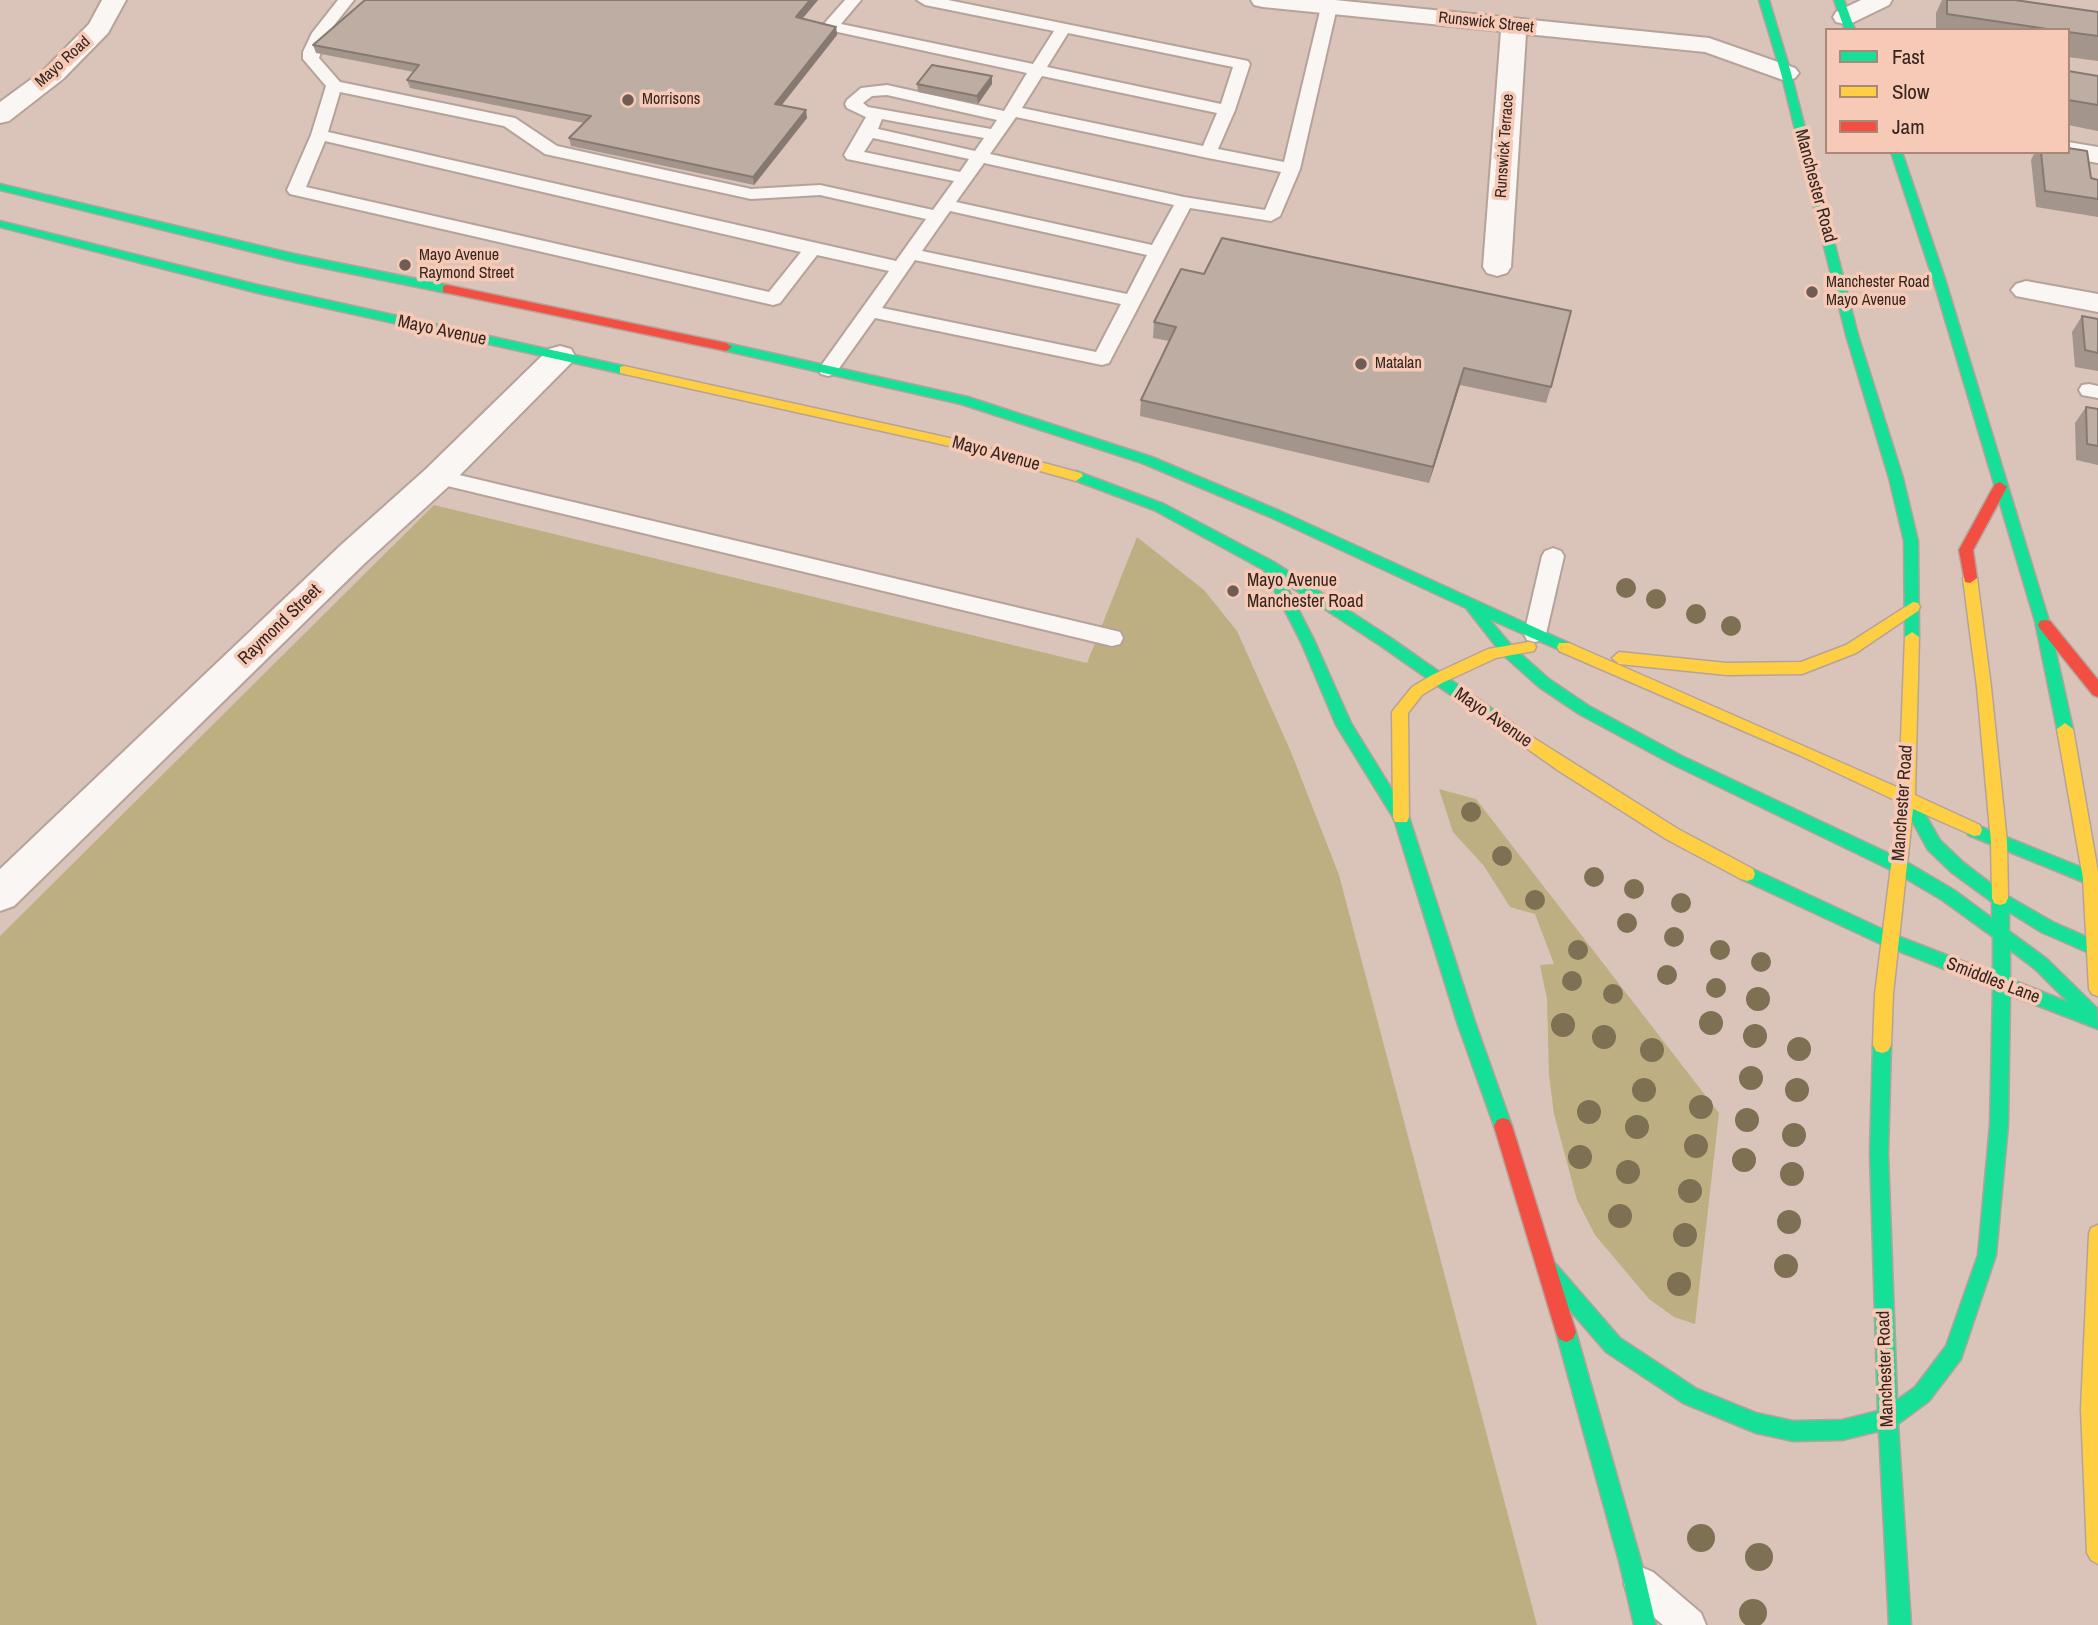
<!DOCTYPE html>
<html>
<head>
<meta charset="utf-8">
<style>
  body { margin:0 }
  #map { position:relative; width:2098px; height:1625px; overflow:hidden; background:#dac3b8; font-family:"Archivo Narrow",sans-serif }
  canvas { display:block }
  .legend { position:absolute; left:1825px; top:28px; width:245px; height:126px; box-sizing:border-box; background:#f6cab7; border:2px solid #a9887a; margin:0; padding:9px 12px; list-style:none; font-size:21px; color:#36251e }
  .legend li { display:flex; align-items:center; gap:14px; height:35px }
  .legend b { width:35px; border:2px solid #a9887a }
</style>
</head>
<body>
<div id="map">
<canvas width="2098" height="1625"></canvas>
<ul class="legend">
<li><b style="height:9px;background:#16e098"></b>Fast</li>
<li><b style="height:9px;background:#ffcf43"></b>Slow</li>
<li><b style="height:9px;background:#f24e42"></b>Jam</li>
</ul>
</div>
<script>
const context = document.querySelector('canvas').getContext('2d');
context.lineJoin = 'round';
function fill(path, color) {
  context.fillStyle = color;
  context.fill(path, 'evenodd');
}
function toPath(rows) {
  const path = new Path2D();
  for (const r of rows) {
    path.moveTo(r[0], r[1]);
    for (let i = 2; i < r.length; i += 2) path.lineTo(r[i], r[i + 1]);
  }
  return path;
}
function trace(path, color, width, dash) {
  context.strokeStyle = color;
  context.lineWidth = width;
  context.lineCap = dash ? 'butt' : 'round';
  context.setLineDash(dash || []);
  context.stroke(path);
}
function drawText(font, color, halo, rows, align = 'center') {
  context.font = font + ' "Archivo Narrow",sans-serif';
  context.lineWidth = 7;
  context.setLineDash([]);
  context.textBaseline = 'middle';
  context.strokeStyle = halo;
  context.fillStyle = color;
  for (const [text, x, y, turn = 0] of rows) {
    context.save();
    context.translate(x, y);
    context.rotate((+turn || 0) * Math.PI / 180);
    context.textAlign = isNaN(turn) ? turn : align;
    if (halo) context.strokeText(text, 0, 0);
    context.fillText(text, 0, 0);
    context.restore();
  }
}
const green = toPath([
  [434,505,1087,663,1137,537,1204,590,1237,631,1291,752,1339,875,1537,1625,0,1625,0,936],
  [1439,789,1476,799,1719,1113,1695,1324,1674,1317,1649,1299,1595,1235,1577,1200,1554,1114,1549,1075,1547,999,1540,965,1554,964,1535,914,1510,907,1484,866,1453,832]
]);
const lane = toPath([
  [338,0,354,0,327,34,319,58,340,82,515,118,557,146,751,189,820,185,933,210,954,181,847,159,844,155,866,117,847,108,845,104,847,100,861,88,887,85,1004,111,1027,73,824,29,822,26,845,0,861,0,841,24,1033,64,1054,31,925,5,917,0,948,0,1248,61,1250,64,1235,110,1218,149,1284,162,1321,7,1329,2,1337,7,1300,169,1280,216,1271,221,1190,208,1109,363,1102,365,875,318,835,374,828,376,821,374,818,370,889,271,817,255,780,303,773,305,290,194,287,190,311,135,326,86,303,59,303,52,312,33,338,0],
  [1068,33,1233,67,1221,104,1047,67,1068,33],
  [1042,76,1217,113,1203,146,1022,108,1042,76],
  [340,92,504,126,545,154,751,199,820,195,926,219,896,261,328,132,340,92],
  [887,95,997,120,991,129,868,107,863,103,872,96,887,95],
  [1016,117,1208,158,1281,172,1265,210,1184,197,990,154,1016,117],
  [882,119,984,138,975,151,878,129,882,119],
  [873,138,969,159,960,172,864,152,873,138],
  [325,141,517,186,801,252,769,292,306,187,325,141],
  [984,163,1174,205,1152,245,956,202,984,163],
  [950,211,1147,255,1127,294,922,251,950,211],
  [915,260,1121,304,1096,352,882,308,915,260],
  [2089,384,2098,386,2098,398,2082,395,2079,390,2082,385,2089,384],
  [438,470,1112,630,1120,632,1123,638,1120,644,1112,646,431,482,428,477,431,472,438,470],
  [1553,548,1561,551,1564,556,1546,634,1543,640,1535,642,1527,640,1524,634,1542,556,1545,551,1553,548],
  [1641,1567,1653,1572,1701,1613,1706,1625,1663,1625,1629,1596,1624,1584,1629,1572,1641,1567]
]);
const street = toPath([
  [102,0,126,0,108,33,63,79,9,121,0,123,0,102,45,69,89,24,102,0],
  [1251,0,1335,0,1709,38,1795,68,1799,73,1795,78,1786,81,1705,52,1526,34,1511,267,1507,273,1497,276,1487,273,1483,267,1501,31,1263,7,1254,5,1251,0],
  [1861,0,1892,0,1889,5,1854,22,1845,24,1836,22,1833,17,1836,12,1861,0],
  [2068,142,2098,147,2098,163,2059,156,2056,152,2068,152,2068,142],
  [2026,281,2098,294,2098,312,2016,296,2011,290,2016,284,2026,281],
  [560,346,571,349,575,356,571,363,450,485,365,563,14,906,0,911,0,869,341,545,426,469,549,349,560,346]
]);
const fast = toPath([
  [1759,0,1769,0,1791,73,1858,335,1903,478,1918,541,1919,637,1912,642,1905,637,1904,541,1889,478,1846,335,1781,73,1759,0],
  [1834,0,1844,0,1855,30,1845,30,1834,0],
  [1891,152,1902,152,1945,279,2049,621,2073,729,2065,735,2057,729,2035,621,1933,279,1891,152],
  [0,184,294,254,447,285,453,289,447,293,294,262,0,190,0,184],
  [0,221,258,285,624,366,630,370,624,374,258,293,0,227,0,221],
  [726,343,968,397,1152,457,1280,511,1569,643,1571,647,1569,651,1564,652,1489,619,1512,646,1549,679,1589,706,1682,756,1905,861,1954,890,1992,918,1992,902,1951,872,1928,850,1899,797,1901,793,1913,793,1940,840,1963,862,2006,895,2053,922,2098,942,2098,957,2041,932,2009,912,2009,931,2047,959,2097,1008,2098,1029,2010,995,2008,1125,1996,1255,1961,1359,1929,1401,1898,1424,1911,1625,1889,1625,1879,1431,1842,1440,1793,1441,1756,1433,1683,1403,1606,1352,1541,1277,1538,1270,1541,1263,1548,1261,1555,1263,1620,1338,1697,1389,1756,1413,1793,1421,1842,1420,1878,1411,1870,1153,1873,1045,1876,1039,1882,1037,1888,1039,1891,1045,1888,1153,1897,1400,1915,1387,1946,1346,1978,1255,1990,1125,1993,988,1883,945,1741,879,1739,874,1741,869,1747,867,1753,869,1895,935,1993,973,1993,937,1942,900,1893,871,1672,764,1579,714,1539,687,1502,654,1466,608,1270,517,1142,463,961,404,722,350,722,344,726,343],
  [2010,950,2035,969,2068,1002,2010,979,2010,950],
  [1076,471,1164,504,1274,562,1391,638,1515,725,1518,729,1515,733,1505,733,1381,646,1285,583,1315,642,1351,723,1409,817,1475,1022,1512,1126,1509,1132,1503,1134,1497,1132,1494,1126,1457,1022,1394,819,1336,725,1301,642,1264,570,1154,510,1071,479,1069,476,1076,471],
  [1974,824,2098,874,2098,888,1968,835,1966,830,1968,825,1974,824],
  [1566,1322,1573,1325,1576,1332,1641,1561,1656,1625,1634,1625,1619,1561,1556,1332,1559,1325,1566,1322]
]);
const slow = toPath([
  [624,366,954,439,1081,473,1083,476,1076,481,954,447,620,373,620,367,624,366],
  [1970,573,1977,578,1991,687,2007,842,2008,898,2006,903,2000,905,1994,903,1992,898,1991,842,1977,687,1963,578,1970,573],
  [1913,602,1918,603,1920,607,1918,611,1856,653,1802,674,1727,675,1619,664,1612,658,1619,652,1727,663,1801,662,1846,645,1913,602],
  [1912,632,1919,637,1915,795,1980,825,1982,830,1980,835,1974,836,1913,809,1893,994,1891,1045,1888,1051,1882,1053,1876,1051,1873,1045,1875,994,1899,802,1799,755,1559,651,1557,647,1559,643,1569,643,1899,788,1905,637,1912,632],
  [1529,642,1534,643,1536,647,1534,651,1496,658,1442,683,1422,695,1408,713,1409,817,1407,822,1395,822,1393,817,1392,712,1395,708,1412,687,1432,675,1488,649,1529,642],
  [1510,723,1678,829,1753,869,1755,874,1753,879,1747,881,1741,879,1666,839,1559,771,1505,733,1502,729,1505,725,1510,723],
  [2065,723,2073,729,2098,872,2098,996,2092,994,2089,989,2083,878,2057,729,2065,723],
  [2098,1225,2098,1564,2091,1560,2087,1553,2081,1409,2089,1234,2091,1228,2098,1225]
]);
const jam = toPath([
  [447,285,726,343,732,347,726,351,443,292,443,286,447,285],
  [2000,482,2007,487,1973,550,1977,578,1970,583,1965,582,1959,550,1995,484,2000,482],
  [2045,620,2050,621,2098,680,2098,697,2093,695,2040,629,2038,625,2040,621,2045,620],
  [1503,1118,1509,1120,1512,1126,1576,1332,1573,1339,1566,1342,1559,1339,1556,1332,1494,1126,1497,1120,1503,1118]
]);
const trees = [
  [1626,588,10],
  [1656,599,10],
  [1696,614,10],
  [1731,626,10],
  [1471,812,10],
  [1502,856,10],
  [1594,877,10],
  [1634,889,10],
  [1535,900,10],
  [1681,903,10],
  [1627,923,10],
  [1674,937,10],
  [1578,950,10],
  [1720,950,10],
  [1761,962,10],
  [1667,975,10],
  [1572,981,10],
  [1716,988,10],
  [1613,994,10],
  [1758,999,12],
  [1711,1023,12],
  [1563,1025,12],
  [1755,1036,12],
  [1604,1037,12],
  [1799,1049,12],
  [1652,1050,12],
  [1751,1078,12],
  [1644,1090,12],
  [1797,1090,12],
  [1701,1107,12],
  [1589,1112,12],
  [1747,1120,12],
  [1637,1127,12],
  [1794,1135,12],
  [1696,1146,12],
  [1580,1157,12],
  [1744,1160,12],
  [1628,1172,12],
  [1792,1174,12],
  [1690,1191,12],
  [1620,1216,12],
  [1789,1222,12],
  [1685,1235,12],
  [1786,1266,12],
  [1679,1284,12],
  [1701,1538,14],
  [1759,1557,14],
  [1753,1613,14]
];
const wall = toPath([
  [365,0,818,0,802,19,836,27,837,35,782,105,807,118,754,185,571,146,569,138,584,123,410,88,407,80,414,72,316,53,313,45],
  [1942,0,2015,0,2098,12,2098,61,2068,57,2068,30,1936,30,1936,13],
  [2068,71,2098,76,2098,131,2068,125],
  [992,76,992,84,978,104,918,92,917,84],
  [2035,152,2068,152,2091,178,2098,180,2098,217,2036,207,2031,160],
  [1181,269,1551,387,1546,403,1460,385,1429,483,1140,416,1141,400,1169,341,1153,338,1154,322],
  [2082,316,2098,319,2098,371,2075,367,2072,332],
  [2086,407,2098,409,2098,465,2076,460,2075,423]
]);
const shadedWall = toPath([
  [810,0,818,0,797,25,796,17],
  [836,27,837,35,776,112,775,104],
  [992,76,992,84,978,104,977,96],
  [806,110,807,118,754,185,753,177],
  [1464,368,1460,385,1429,483,1433,467]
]);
const building = toPath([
  [365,0,810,0,796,17,836,27,775,104,806,110,753,177,569,138,591,116,407,80,419,65,313,45,365,0],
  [1947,0,2015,0,2098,12,2098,36,2068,32,2068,30,2054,30,1947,14,1947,0],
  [932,65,992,76,977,96,917,84,932,65],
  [2068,71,2098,76,2098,105,2068,100,2068,71],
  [2068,148,2087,151,2091,178,2098,180,2098,199,2045,191,2041,152,2068,152,2068,148],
  [1222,238,1571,311,1551,387,1464,368,1433,467,1141,400,1176,327,1154,322,1181,269,1204,274,1222,238],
  [2082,316,2098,319,2098,353,2085,350,2082,316],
  [2086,407,2098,409,2098,446,2087,444,2086,407]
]);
const markers = [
  [628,100,7,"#6f5c54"],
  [405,265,7,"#6f5c54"],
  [1812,292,7,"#6f5c54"],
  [1361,364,7,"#6f5c54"],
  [1233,591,7,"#6f5c54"]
];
const farStreetnames = [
  ["Runswick Street",1486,23,6],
  ["Mayo Road",63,62,-42],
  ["Runswick Terrace",1505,146,-86]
];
const farPoinames = [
  ["Morrisons",642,100],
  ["Mayo Avenue",419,256],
  ["Raymond Street",419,274],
  ["Manchester Road",1826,283],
  ["Mayo Avenue",1826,301],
  ["Matalan",1375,364]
];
const streetNames = [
  ["Manchester Road",1815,186,75],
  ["Mayo Avenue",442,331,12],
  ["Mayo Avenue",996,454,15],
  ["Raymond Street",280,625,-44],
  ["Mayo Avenue",1493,718,35],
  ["Manchester Road",1903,803,-86],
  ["Smiddles Lane",1993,981,21],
  ["Manchester Road",1886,1369,-92]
];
const poiNames = [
  ["Mayo Avenue",1247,581],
  ["Manchester Road",1247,602]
];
fill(green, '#bdaf82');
trace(lane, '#b5a39a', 4);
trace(street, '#b5a39a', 4);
trace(fast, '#b5a39a', 3);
trace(slow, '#b5a39a', 3);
trace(jam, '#b5a39a', 3);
fill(lane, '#f9f6f4');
fill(street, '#f9f6f4');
fill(fast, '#16e098');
fill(slow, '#ffcf43');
fill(jam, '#f24e42');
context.fillStyle = '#7d7053';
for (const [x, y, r] of trees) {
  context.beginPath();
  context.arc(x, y, r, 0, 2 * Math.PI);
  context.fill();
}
fill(wall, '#a3958b');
fill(shadedWall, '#857971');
fill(building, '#beada2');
trace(building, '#857971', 2);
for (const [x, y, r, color] of markers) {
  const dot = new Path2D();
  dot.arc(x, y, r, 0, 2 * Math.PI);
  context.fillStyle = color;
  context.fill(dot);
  trace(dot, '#f6cab7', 2.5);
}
drawText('16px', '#36251e', '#f6cab7', farStreetnames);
drawText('16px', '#36251e', '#f6cab7', farPoinames, 'left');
drawText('18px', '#36251e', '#f6cab7', streetNames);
drawText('18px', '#36251e', '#f6cab7', poiNames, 'left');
</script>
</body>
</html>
